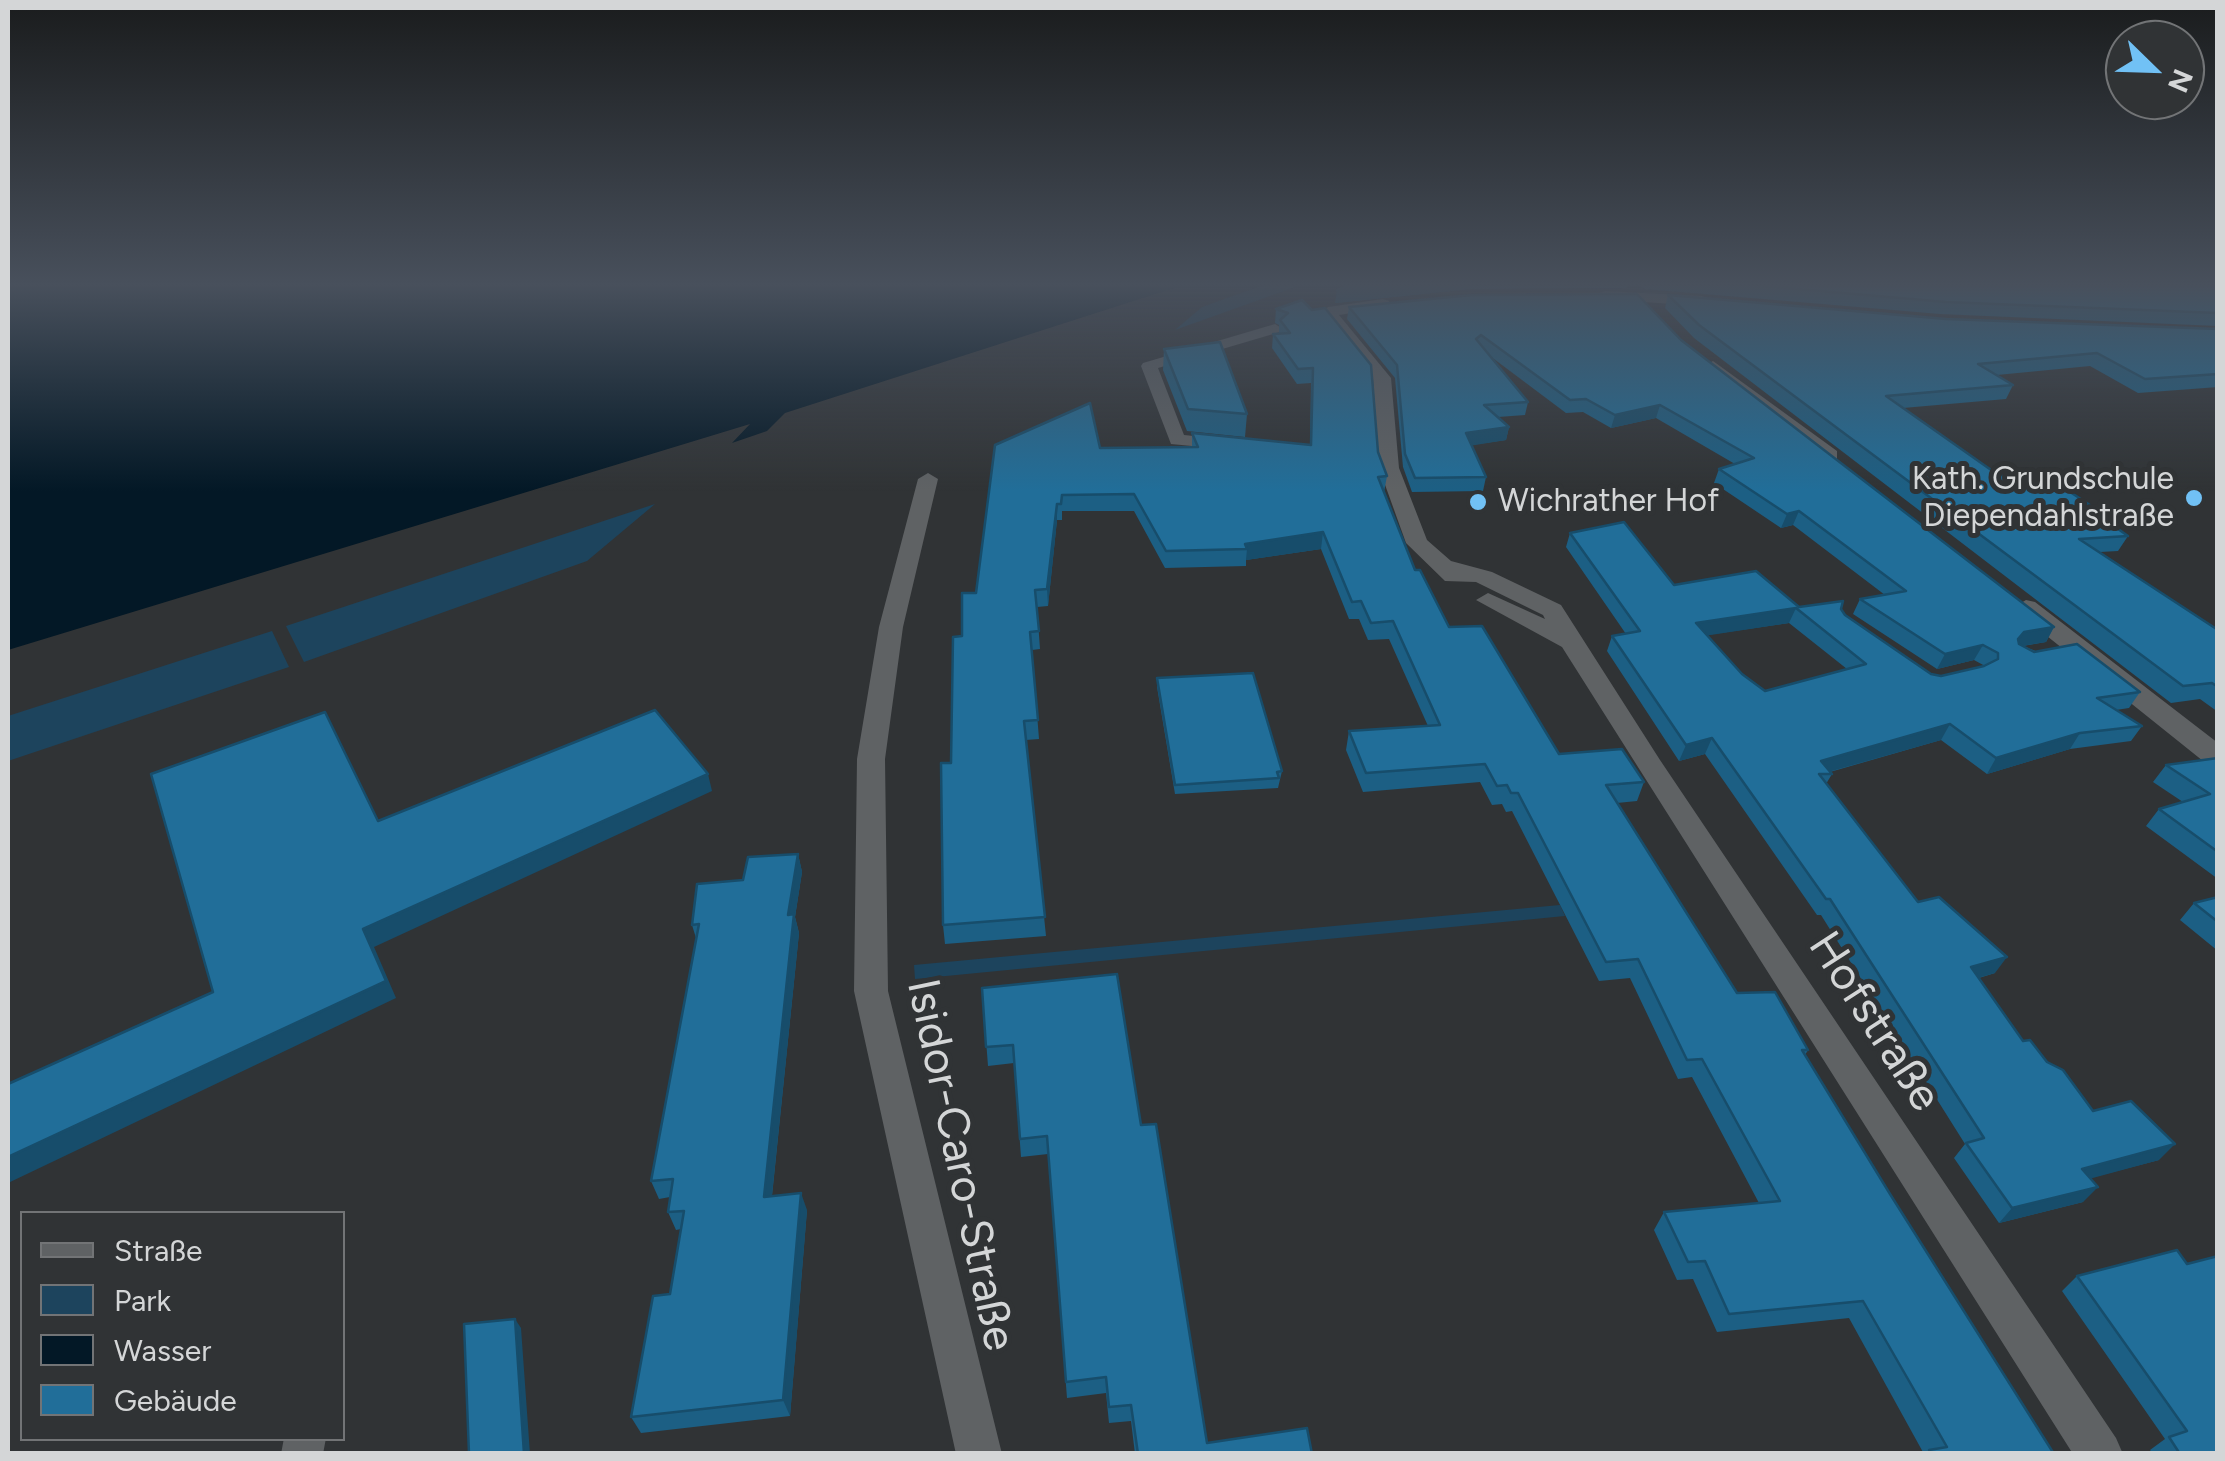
<!DOCTYPE html>
<html>
<head>
<meta charset="utf-8">
<style>
  body { margin:0 }
  #map { position:relative; width:2225px; height:1461px; overflow:hidden; background:#303335; font-family:Figtree,sans-serif }
  canvas { display:block }
  .frame { position:absolute; inset:0; border:10px solid #d4d6d7; pointer-events:none }
  .legend { position:absolute; left:20px; top:1211px; width:325px; height:230px; box-sizing:border-box; background:#303335; border:2px solid #727476; margin:0; padding:12px 18px; list-style:none; font-size:30px; color:#d4d6d7 }
  .legend li { display:flex; align-items:center; gap:20px; height:50px }
  .legend b { width:50px; border:2px solid #727476 }
  .north { position:absolute; left:2105px; top:20px; width:100px; height:100px; box-sizing:border-box; background:#303335; border:2px solid #727476; border-radius:50%; rotate:113deg; font-size:28px; font-weight:700; line-height:40px; text-align:center; color:#d4d6d7 }
  .north::after { content:''; display:block; margin:auto; width:35px; height:45px; background:#71c1f5; clip-path:polygon(50% 0,100% 100%,50% 72%,0 100%) }
</style>
</head>
<body>
<div id="map">
<canvas width="2225" height="1461"></canvas>
<div class="frame"></div>
<ul class="legend">
<li><b style="height:12px;background:#5f6264"></b>Straße</li>
<li><b style="height:28px;background:#1d445d"></b>Park</li>
<li><b style="height:28px;background:#031826"></b>Wasser</li>
<li><b style="height:28px;background:#216e99"></b>Gebäude</li>
</ul>
<div class="north">N</div>
</div>
<script>
const context = document.querySelector('canvas').getContext('2d');
context.lineJoin = 'round';
function fill(path, color) {
  context.fillStyle = color;
  context.fill(path, 'evenodd');
}
function toPath(rows) {
  const path = new Path2D();
  for (const r of rows) {
    path.moveTo(r[0], r[1]);
    for (let i = 2; i < r.length; i += 2) path.lineTo(r[i], r[i + 1]);
  }
  return path;
}
function trace(path, color, width, dash) {
  context.strokeStyle = color;
  context.lineWidth = width;
  context.lineCap = dash ? 'butt' : 'round';
  context.setLineDash(dash || []);
  context.stroke(path);
}
function drawText(font, color, halo, rows, align = 'center') {
  context.font = font + ' Figtree,sans-serif';
  context.lineWidth = 10;
  context.setLineDash([]);
  context.textBaseline = 'middle';
  context.strokeStyle = halo;
  context.fillStyle = color;
  for (const [text, x, y, turn = 0] of rows) {
    context.save();
    context.translate(x, y);
    context.rotate((+turn || 0) * Math.PI / 180);
    context.textAlign = isNaN(turn) ? turn : align;
    if (halo) context.strokeText(text, 0, 0);
    context.fillText(text, 0, 0);
    context.restore();
  }
}
const green = toPath([
  [1261,286,1298,286,1175,330,1202,307],
  [655,504,587,561,304,662,286,626],
  [272,631,289,667,8,761,8,716],
  [1560,905,1565,916,915,979,914,965]
]);
const water = toPath([
  [8,286,1180,286,785,413,767,431,732,443,750,424,8,650]
]);
const service = toPath([
  [1275,324,1283,329,1280,332,1158,368,1184,435,1223,439,1232,444,1223,449,1171,444,1141,366,1143,363,1275,324],
  [284,1438,326,1438,323,1454,281,1454,284,1438]
]);
const minor = toPath([
  [1605,291,1702,296,1710,301,1702,306,1599,299,1599,293,1605,291],
  [1383,299,1389,301,1389,307,1339,315,1391,378,1399,468,1427,540,1451,561,1492,572,1561,605,1660,760,2116,1438,2123,1454,2073,1454,1562,647,1476,600,1488,593,1545,619,1543,615,1476,582,1445,581,1406,543,1379,468,1373,379,1320,312,1328,307,1383,299],
  [1713,361,1837,451,1837,459,1823,459,1707,370,1704,366,1713,361],
  [928,473,938,479,903,627,885,759,888,991,1002,1454,956,1454,854,991,857,759,879,627,918,479,928,473],
  [2026,600,2035,602,2218,743,2218,767,2208,765,2017,612,2014,607,2026,600]
]);
const wall = toPath([
  [1347,286,1628,286,1626,288,1470,289,1335,303],
  [1640,286,2218,286,2218,326,1940,314,1645,289],
  [1668,295,1946,319,2218,329,2218,387,2138,393,2090,366,1997,375,2013,385,2006,399,1903,408,1994,472,2111,519,2109,522,2128,536,2118,551,2100,552,2218,630,2218,712,2200,699,2171,703,1694,338,1665,308],
  [1302,300,1378,452,1387,476,1384,492,1415,570,1449,627,1559,754,1644,782,1637,801,1617,803,1737,993,1808,1050,1805,1055,1890,1194,2054,1454,1924,1454,1849,1318,1717,1332,1693,1279,1677,1280,1654,1230,1664,1212,1759,1203,1692,1077,1678,1079,1630,978,1599,981,1512,811,1506,812,1502,804,1492,805,1480,782,1363,792,1346,750,1349,731,1428,726,1389,639,1368,640,1359,619,1349,619,1321,549,1246,560,1246,566,1165,568,1134,511,1062,511,1062,520,1057,520,1048,606,1037,607,1040,649,1032,650,1039,739,1026,740,1046,936,945,944,943,925,951,763,962,636,976,593,1100,448,1192,447,1192,433,1310,445,1311,383,1297,384,1272,348,1273,334,1279,333,1279,325,1275,323,1276,309],
  [1349,307,1681,340,2054,627,2046,642,2023,646,2140,692,2129,708,2116,710,2142,726,2131,741,2070,749,1987,774,1941,740,1830,772,1832,774,1826,784,1918,902,1995,973,1979,978,2023,1041,2047,1062,2093,1111,2159,1160,2090,1178,2083,1202,1999,1223,1954,1158,1965,1144,1821,915,1817,915,1705,754,1679,761,1607,651,1612,636,1626,634,1566,547,1570,533,1674,585,1799,607,1841,609,1845,615,1931,674,1941,676,1985,666,1974,660,1937,669,1853,614,1860,599,1885,595,1793,525,1781,528,1714,483,1719,469,1735,464,1656,418,1611,428,1583,412,1566,413,1490,356,1528,402,1525,415,1498,417,1509,427,1506,440,1471,445,1486,477,1483,491,1412,492,1403,467,1395,378,1347,319],
  [1789,623,1847,669,1765,691,1742,674,1707,635],
  [1164,349,1247,414,1245,437,1187,431,1163,370],
  [1157,678,1282,771,1278,788,1175,794,1157,687],
  [2218,758,2218,879,2146,826,2159,809,2183,802,2153,782,2166,765],
  [798,854,802,872,795,917,799,933,772,1196,807,1210,790,1416,641,1433,631,1417,670,1294,681,1229,676,1230,668,1212,670,1197,659,1199,651,1181,696,938,692,925],
  [2218,897,2218,951,2180,920,2194,903],
  [982,988,1141,1125,1207,1443,1312,1454,1135,1454,1131,1421,1109,1423,1106,1393,1067,1398,1048,1154,1021,1157,1014,1063,988,1066],
  [2077,1276,2218,1454,2153,1454,2150,1450,2165,1439,2062,1291]
]);
const shadedWall = toPath([
  [1374,286,1470,286,1470,289,1335,303,1337,290],
  [1660,405,1656,418,1611,428,1615,415],
  [1509,427,1506,440,1463,447,1466,433],
  [1057,504,1057,520,1048,606,1047,589],
  [1799,511,1793,525,1781,528,1787,514],
  [1323,532,1321,549,1246,560,1247,549,1245,544],
  [1796,608,1789,623,1691,638,1696,623],
  [2054,627,2046,642,2015,647,2018,639,2024,632],
  [1983,645,1974,660,1937,669,1945,654],
  [1950,724,1941,740,1814,776,1821,761],
  [2080,733,2070,749,1987,774,1996,758],
  [1712,738,1705,754,1679,761,1686,745],
  [708,774,712,791,374,947,396,998,8,1183,8,1157,363,929],
  [798,854,802,872,795,917,799,933,770,1214,764,1197,788,915],
  [2007,957,1995,973,1960,983,1971,967],
  [2175,1144,2159,1160,2067,1185,2082,1169],
  [2098,1187,2083,1202,1999,1223,2012,1208],
  [801,1193,807,1210,790,1416,783,1400],
  [515,1319,521,1328,530,1454,524,1454]
]);
const building = toPath([
  [1347,286,1374,286,1337,290,1347,286],
  [1763,286,2218,286,2218,313,1946,302,1763,286],
  [1637,294,1681,340,2054,627,2024,632,2018,639,2019,644,2034,652,2077,644,2140,692,2097,698,2142,726,2080,733,1996,758,1950,724,1821,761,1832,774,1819,774,1918,902,1939,897,2007,957,1971,967,2023,1041,2030,1040,2047,1062,2063,1070,2093,1111,2131,1101,2175,1144,2082,1169,2098,1187,2012,1208,1966,1143,1984,1138,1830,899,1826,899,1712,738,1686,745,1612,636,1640,631,1570,533,1624,522,1674,585,1756,571,1799,607,1843,601,1841,609,1845,615,1931,674,1941,676,1984,666,1998,659,1998,653,1983,645,1945,654,1860,599,1906,591,1799,511,1787,514,1719,469,1754,458,1660,405,1615,415,1586,399,1570,400,1481,335,1476,339,1528,402,1484,405,1509,427,1466,433,1486,477,1415,478,1405,454,1397,365,1349,307,1472,295,1637,294],
  [1796,608,1866,664,1765,691,1742,674,1696,623,1796,608],
  [1668,295,1946,319,2218,329,2218,374,2145,379,2097,353,1978,364,2013,385,1886,396,1994,472,2010,478,2046,476,2111,519,2104,519,2128,536,2079,539,2218,630,2218,687,2212,683,2183,686,1699,325,1668,295],
  [1302,300,1312,310,1325,308,1371,365,1378,452,1387,476,1378,477,1415,570,1420,570,1449,627,1482,626,1559,754,1622,749,1644,782,1606,785,1737,993,1775,992,1808,1050,1802,1050,1890,1194,2054,1454,1931,1454,1929,1450,1947,1447,1863,1301,1729,1314,1705,1261,1688,1262,1664,1212,1780,1201,1702,1059,1687,1060,1638,959,1606,962,1518,793,1511,793,1507,785,1497,786,1485,764,1366,773,1349,731,1440,725,1393,621,1371,623,1361,601,1352,602,1323,532,1245,544,1247,549,1166,551,1134,494,1062,495,1061,504,1057,504,1047,589,1035,590,1039,631,1030,632,1038,720,1024,721,1045,917,943,925,941,763,951,763,953,637,962,636,962,593,976,593,995,445,1090,403,1100,448,1198,447,1192,433,1311,445,1313,368,1298,369,1273,334,1290,333,1280,320,1288,313,1276,309,1302,300],
  [1220,342,1247,414,1188,409,1164,349,1220,342],
  [1253,673,1282,771,1277,772,1279,778,1175,785,1157,678,1253,673],
  [655,710,708,774,363,929,386,981,8,1157,8,1084,213,992,151,774,325,712,378,821,655,710],
  [2218,758,2218,852,2159,809,2210,794,2166,765,2218,758],
  [798,854,788,915,794,914,764,1197,801,1193,783,1400,631,1417,653,1296,670,1294,684,1211,668,1212,673,1179,651,1181,699,924,692,925,697,884,743,880,748,857,798,854],
  [2218,897,2218,922,2194,903,2218,897],
  [1117,974,1141,1125,1156,1124,1207,1443,1307,1428,1312,1454,1138,1454,1131,1405,1109,1407,1106,1377,1066,1382,1047,1136,1020,1139,1013,1045,986,1047,982,988,1117,974],
  [2177,1250,2187,1264,2218,1256,2218,1454,2180,1454,2169,1437,2187,1431,2077,1276,2177,1250],
  [515,1319,524,1454,469,1454,464,1324,515,1319]
]);
const markers = [
  [2194,498,10,"#71c1f5"],
  [1478,502,10,"#71c1f5"]
];
const farPoinames = [
  ["Kath. Grundschule",2174,480],
  ["Diependahlstraße",2174,517],
  ["Wichrather Hof",1498,502,"left"]
];
const nearStreetnames = [
  ["Hofstraße",1874,1022,57],
  ["Isidor-Caro-Straße",960,1165,78]
];
fill(green, '#1d445d');
fill(water, '#031826');
fill(service, '#5f6264');
fill(minor, '#5f6264');
fill(wall, '#1c5f84');
fill(shadedWall, '#174d6b');
fill(building, '#216e99');
trace(building, '#174d6b', 2.5);
const sky = context.createLinearGradient(0, 0, 0, 491);
sky.addColorStop(0, '#1a1c1d');
sky.addColorStop(0.58, '#48505c');
sky.addColorStop(1, '#48505c00');
context.fillStyle = sky;
context.fillRect(0, 0, 2225, 491);
for (const [x, y, r, color] of markers) {
  const dot = new Path2D();
  dot.arc(x, y, r, 0, 2 * Math.PI);
  context.fillStyle = color;
  context.fill(dot);
  trace(dot, '#303335', 4);
}
drawText('32px', '#d4d6d7', '#303335', farPoinames, 'right');
drawText('45px', '#d4d6d7', '#303335', nearStreetnames);
</script>
</body>
</html>
